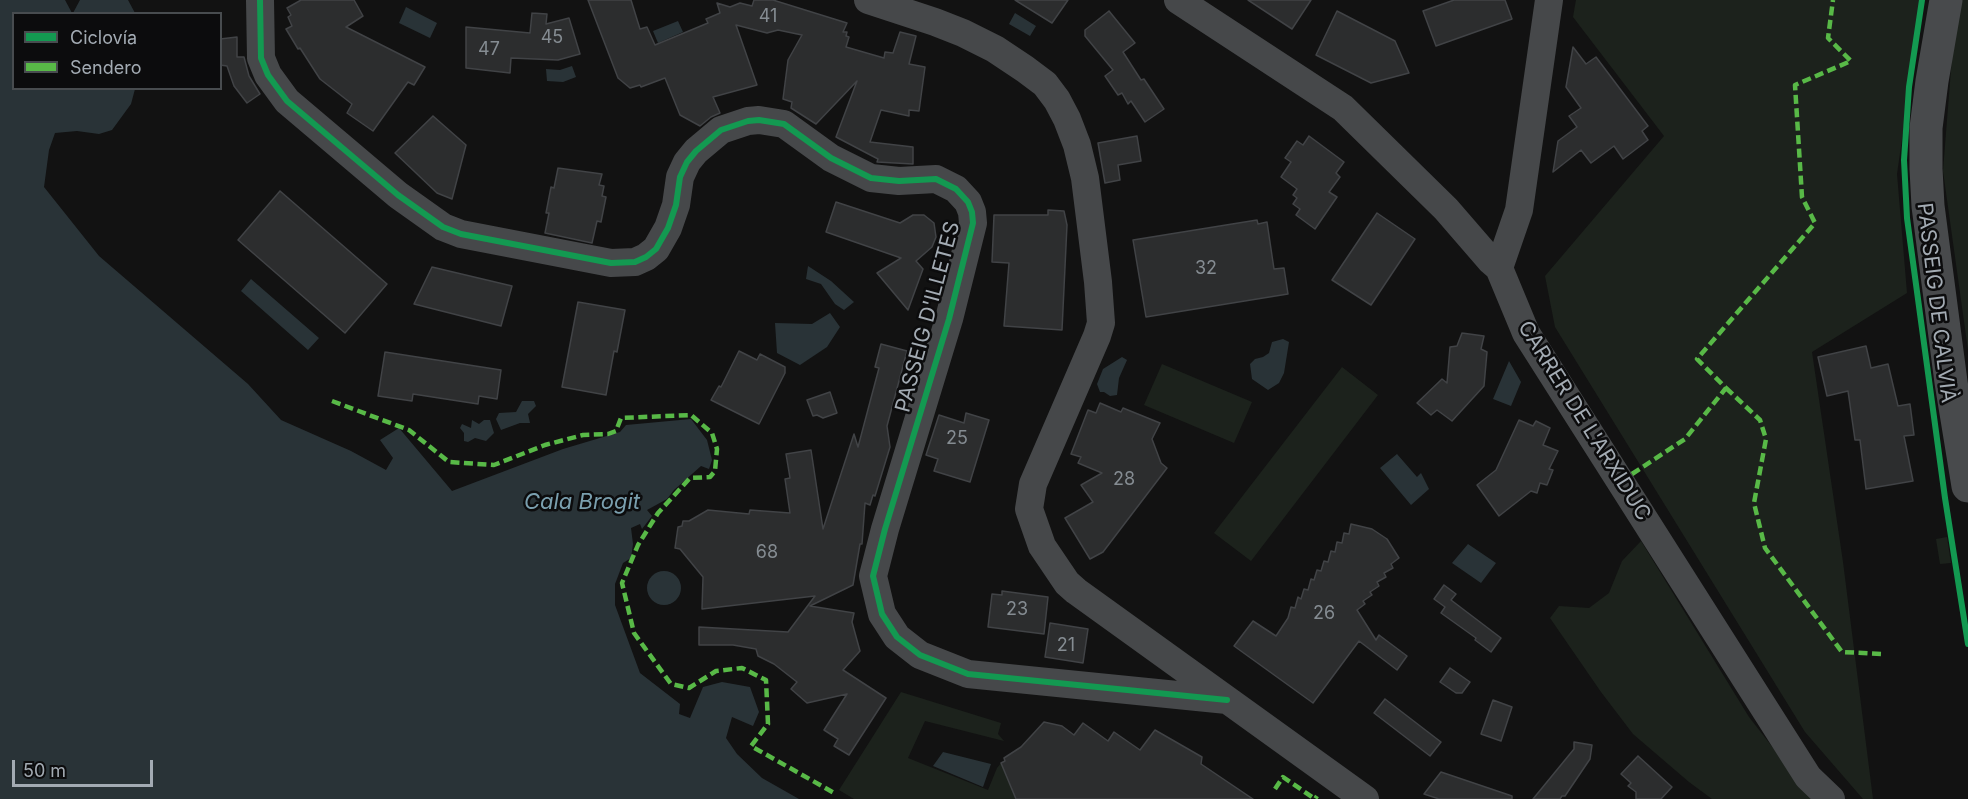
<!DOCTYPE html>
<html>
<head>
<meta charset="utf-8">
<style>
  body { margin:0 }
  #map { position:relative; width:1968px; height:799px; overflow:hidden; background:#121212; font-family:Inter,sans-serif }
  canvas { display:block }
  .legend { position:absolute; left:12px; top:12px; width:210px; height:78px; box-sizing:border-box; background:#0c0c0d; border:2px solid #484c4f; margin:0; padding:8px 10px; list-style:none; font-size:18px; color:#a3abb3 }
  .legend li { display:flex; align-items:center; gap:12px; height:30px }
  .legend b { width:30px; border:2px solid #484c4f }
  .scale { position:absolute; left:12px; top:760px; width:141px; height:27px; box-sizing:border-box; border:3px solid #a3abb3; border-top:0; padding-left:8px; font-size:18px; line-height:21px; white-space:nowrap; color:#a3abb3; -webkit-text-stroke:4px #0c0c0d; paint-order:stroke }
</style>
</head>
<body>
<div id="map">
<canvas width="1968" height="799"></canvas>
<ul class="legend">
<li><b style="height:8px;background:#139951"></b>Ciclovía</li>
<li><b style="height:8px;background:#58b947"></b>Sendero</li>
</ul>
<div class="scale">50 m</div>
</div>
<script>
const context = document.querySelector('canvas').getContext('2d');
context.lineJoin = 'round';
function fill(path, color) {
  context.fillStyle = color;
  context.fill(path, 'evenodd');
}
function toPath(rows) {
  const path = new Path2D();
  for (const r of rows) {
    if (r.length === 3) {
      path.moveTo(r[0] + r[2], r[1]);
      path.arc(r[0], r[1], r[2], 0, 2 * Math.PI);
      continue;
    }
    path.moveTo(r[0], r[1]);
    for (let i = 2; i < r.length; i += 2) path.lineTo(r[i], r[i + 1]);
  }
  return path;
}
function trace(path, color, width, dash) {
  context.strokeStyle = color;
  context.lineWidth = width;
  context.lineCap = dash ? 'butt' : 'round';
  context.setLineDash(dash || []);
  context.stroke(path);
}
function drawText(font, color, halo, rows, align = 'center') {
  context.font = font + ' Inter,sans-serif';
  context.lineWidth = 5;
  context.setLineDash([]);
  context.textBaseline = 'middle';
  context.strokeStyle = halo;
  context.fillStyle = color;
  for (const [text, x, y, turn = 0] of rows) {
    context.save();
    context.translate(x, y);
    context.rotate((+turn || 0) * Math.PI / 180);
    context.textAlign = isNaN(turn) ? turn : align;
    if (halo) context.strokeText(text, 0, 0);
    context.fillText(text, 0, 0);
    context.restore();
  }
}
const green = toPath([
  [1576,0,1922,0,1897,174,1907,293,1812,352,1843,562,1873,799,1863,799,1805,732,1555,327,1545,276,1664,136,1573,17],
  [1962,0,1968,0,1968,350,1943,171,1953,44],
  [1162,364,1252,402,1234,443,1144,405],
  [1342,367,1378,395,1251,561,1214,533],
  [1947,537,1951,563,1940,564,1936,539],
  [1641,541,1749,717,1813,799,1712,799,1689,782,1633,734,1601,692,1550,618,1559,606,1589,608,1609,593,1622,561],
  [901,692,1001,723,998,734,1004,741,925,721,908,758,988,790,997,768,1001,763,1016,799,854,799,839,790]
]);
const water = toPath([
  [0,0,65,0,72,13,14,14,14,88,135,89,131,104,112,130,99,134,77,131,55,133,49,150,44,187,99,256,248,384,281,420,351,451,386,470,393,458,380,440,399,428,452,491,563,449,620,432,626,425,691,419,707,440,712,460,709,469,701,466,674,490,667,499,647,510,652,516,642,529,640,524,631,528,633,544,631,558,623,563,615,584,615,605,640,673,680,704,679,714,690,718,703,687,722,682,750,687,759,712,753,726,732,717,726,738,737,754,762,778,799,799,0,799],
  [80,0,128,0,135,13,73,13],
  [406,7,437,23,430,38,399,23],
  [1015,13,1036,26,1030,36,1009,24],
  [678,21,683,32,658,43,653,31],
  [572,66,576,77,563,82,547,81,546,69,560,70],
  [808,266,831,281,854,302,844,310,835,304,821,284,806,279],
  [251,279,319,338,308,350,241,291],
  [830,313,840,327,827,347,800,365,777,353,775,323,812,324],
  [1283,339,1289,342,1284,373,1279,383,1268,390,1252,379,1250,364,1255,359,1263,357,1269,353,1272,342],
  [1122,357,1127,360,1119,378,1117,395,1110,396,1104,392,1100,392,1097,384,1103,369],
  [1509,361,1521,382,1511,406,1493,399],
  [522,401,534,401,536,406,528,414,530,423,520,423,501,430,496,419,499,413,516,412],
  [472,420,479,424,484,420,490,420,494,433,486,441,475,438,468,442,464,441,464,433,460,428,462,424,471,428],
  [1397,454,1417,477,1421,473,1429,489,1411,505,1380,468],
  [1468,544,1496,563,1481,583,1452,563],
  [664,588,17],
  [943,752,991,764,983,787,933,766]
]);
const building = toPath([
  [301,0,354,0,363,16,346,27,425,67,414,85,408,82,373,131,347,113,352,104,320,79,300,48,298,49,286,29,292,26,288,17,291,15,287,8,301,0],
  [588,0,631,0,640,29,647,27,655,45,708,23,706,19,720,13,717,3,730,7,740,3,752,6,754,0,773,0,847,23,843,32,847,32,846,36,849,37,846,47,884,58,885,52,893,53,900,32,916,36,909,64,925,67,919,111,909,110,909,116,881,110,870,142,913,147,913,164,877,162,878,159,836,137,857,81,816,124,791,108,792,102,783,99,788,60,802,35,778,30,767,33,736,25,757,85,713,97,720,113,711,117,700,126,680,115,665,78,641,87,640,85,630,88,618,78,588,0],
  [1015,0,1068,0,1052,23,1015,0],
  [1248,0,1311,0,1292,29,1248,0],
  [1454,0,1505,0,1512,19,1436,46,1423,11,1454,0],
  [1109,11,1135,43,1123,52,1141,80,1144,79,1164,109,1145,122,1131,101,1128,104,1122,93,1118,95,1105,76,1113,70,1085,36,1085,30,1109,11],
  [1337,11,1395,41,1409,73,1371,83,1316,55,1337,11],
  [532,13,547,14,546,24,569,18,580,54,558,60,511,58,510,73,466,68,466,27,530,33,532,13],
  [237,37,237,57,244,57,249,76,260,94,247,103,234,86,227,66,220,65,220,39,237,37],
  [1573,47,1586,64,1596,57,1648,126,1642,131,1648,140,1623,159,1614,146,1591,163,1581,150,1553,172,1558,141,1577,127,1569,116,1581,108,1566,87,1573,47],
  [433,116,466,145,452,199,437,193,395,153,433,116],
  [1137,136,1141,161,1118,165,1120,180,1105,183,1098,143,1137,136],
  [1309,136,1344,162,1336,173,1340,177,1329,192,1337,197,1315,229,1296,215,1300,209,1293,204,1297,198,1293,195,1297,189,1281,177,1291,162,1285,158,1297,141,1303,145,1309,136],
  [558,168,602,174,599,185,604,186,602,196,606,197,601,222,597,221,592,243,545,233,549,213,546,213,551,187,554,188,558,168],
  [280,191,387,284,345,333,238,240,280,191],
  [836,202,900,223,913,215,924,215,934,223,936,237,932,247,916,261,923,269,908,310,877,273,901,258,826,232,836,202],
  [1048,210,1064,211,1067,225,1062,330,1004,326,1009,263,992,262,994,215,1048,215,1048,210],
  [1377,213,1415,239,1371,305,1332,280,1377,213],
  [1257,220,1258,224,1267,222,1274,269,1284,268,1288,294,1146,317,1133,240,1257,220],
  [432,267,512,286,501,326,414,304,432,267],
  [578,302,625,310,617,352,614,351,606,395,562,387,578,302],
  [1462,333,1484,336,1481,349,1487,352,1484,386,1452,421,1437,410,1431,415,1417,403,1442,379,1447,383,1450,347,1457,346,1462,333],
  [881,344,907,351,887,426,890,447,875,496,873,495,870,505,865,503,862,544,860,544,853,585,810,606,854,613,852,622,860,651,843,670,886,698,849,755,834,746,838,739,824,730,847,694,807,703,791,689,797,682,774,664,758,656,756,649,733,645,699,645,699,627,788,632,815,596,702,609,703,577,680,549,675,548,678,527,682,526,683,521,689,521,708,510,749,514,750,510,790,513,785,479,790,478,786,454,811,450,823,529,854,434,858,447,879,368,875,367,881,344],
  [1866,346,1871,368,1888,364,1898,406,1910,404,1914,435,1904,436,1913,481,1866,489,1860,440,1855,440,1848,391,1827,396,1818,357,1866,346],
  [739,351,757,360,760,354,785,367,785,373,759,424,711,400,719,386,721,387,739,351],
  [385,352,501,370,497,399,479,396,478,404,413,394,412,401,378,396,385,352],
  [830,392,837,413,823,418,817,415,813,416,807,400,830,392],
  [1100,403,1121,412,1123,408,1160,423,1152,439,1161,463,1167,468,1103,552,1090,559,1065,518,1093,502,1081,485,1102,473,1078,463,1081,457,1071,454,1088,410,1096,413,1100,403],
  [966,413,989,420,970,482,934,471,938,459,926,455,939,415,964,423,966,413],
  [1519,420,1533,426,1536,421,1550,428,1543,445,1558,451,1549,469,1553,470,1547,485,1540,483,1537,493,1531,491,1499,516,1477,485,1496,470,1519,420],
  [1351,524,1372,529,1387,539,1399,558,1391,564,1393,568,1384,573,1386,577,1377,582,1379,586,1370,592,1372,595,1363,601,1365,604,1357,610,1376,640,1379,635,1407,656,1397,670,1359,641,1313,703,1234,646,1253,621,1276,636,1288,618,1291,607,1295,608,1298,597,1301,599,1304,589,1308,590,1311,579,1314,580,1317,570,1321,571,1324,561,1328,562,1331,551,1335,552,1337,542,1342,543,1344,533,1349,534,1351,524],
  [1444,585,1456,594,1451,600,1501,638,1491,652,1475,640,1476,638,1441,613,1445,607,1434,599,1444,585],
  [1002,591,1048,597,1044,634,988,627,992,594,1002,595,1002,591],
  [1050,623,1088,629,1083,663,1045,657,1050,623],
  [1450,668,1470,682,1462,693,1456,693,1440,682,1450,668],
  [1385,699,1441,742,1430,756,1374,713,1385,699],
  [1493,700,1512,707,1501,741,1481,734,1493,700],
  [1044,722,1062,726,1074,735,1083,723,1108,741,1114,732,1140,750,1155,730,1202,757,1201,764,1253,799,1016,799,1001,763,1005,761,1004,758,1021,747,1044,722],
  [1574,742,1592,745,1590,759,1565,796,1562,796,1560,799,1533,799,1574,749,1574,742],
  [1638,756,1672,787,1661,799,1636,799,1636,792,1628,786,1631,783,1621,774,1638,756],
  [1441,772,1512,796,1512,799,1439,799,1424,794,1441,772]
]);
const minor = toPath([
  [260,0,261,58,268,75,287,101,398,195,443,227,461,234,611,263,635,262,646,257,656,249,668,228,676,205,680,177,687,162,696,151,721,130,748,121,759,120,784,124,831,158,871,178,899,181,936,179,956,189,968,202,972,212,973,223,949,319,885,529,873,576,882,614,897,637,920,655,968,674,1227,700],
  [868,0,935,22,963,33,995,49,1025,69,1045,84,1057,100,1067,119,1077,145,1085,178,1098,282,1101,323,1097,336,1033,484,1029,509,1042,546,1067,583,1076,591,1365,799],
  [1178,0,1343,108,1446,209,1491,261,1499,268,1526,333,1808,777,1831,799],
  [1499,268,1519,210,1549,0]
]);
const major = toPath([
  [1946,0,1932,81,1926,128,1926,169,1928,206,1951,382,1968,486]
]);
const quiet = toPath([
  [1726,388,1760,420,1766,439,1754,503,1765,548,1842,652,1881,654],
  [332,401,409,430,449,462,494,465,545,445,583,435,608,434,616,431,621,418,691,415,712,433,717,449,715,471,710,477,690,478,658,513,638,545,622,583,634,633,671,684,689,688,716,671,742,668,766,680,768,724,751,746,836,794],
  [1632,474,1685,439,1726,388,1697,359,1815,223,1802,197,1795,85,1851,61,1828,38,1833,0],
  [1275,789,1283,777,1315,799,1317,796]
]);
const cycleway = toPath([
  [260,0,261,58,268,75,287,101,398,195,443,227,461,234,611,263,635,262,646,257,656,249,668,228,676,205,680,177,687,162,696,151,721,130,748,121,759,120,784,124,831,158,871,178,899,181,936,179,956,189,968,202,972,212,973,223,949,319,885,529,873,576,882,614,897,637,920,655,968,674,1227,700],
  [1922,0,1909,87,1904,160,1907,218,1945,498,1968,644]
]);
const numberNames = [
  ["41",768,17],
  ["45",552,38],
  ["47",489,50],
  ["32",1206,269],
  ["25",957,439],
  ["28",1124,480],
  ["68",767,553],
  ["23",1017,610],
  ["26",1324,614],
  ["21",1066,646]
];
const streetNames = [
  ["PASSEIG DE CALVIÀ",1936,303,83],
  ["PASSEIG D'ILLETES",928,317,-75],
  ["CARRER DE L'ARXIDUC",1584,421,58]
];
const waterNames = [
  ["Cala Brogit",582,502]
];
fill(green, '#1c221c');
fill(water, '#293337');
fill(building, '#2c2d2e');
trace(building, '#414346', 1.5);
trace(minor, '#46484a', 28);
trace(major, '#484a4c', 33);
trace(quiet, '#58b947', 4.5, [9, 4.5]);
trace(cycleway, '#139951', 6);
drawText('18px', '#858c92', null, numberNames);
drawText('21px', '#a3abb3', '#0c0c0d', streetNames);
drawText('italic 22px', '#7a9fae', '#0c0c0d', waterNames);
</script>
</body>
</html>
